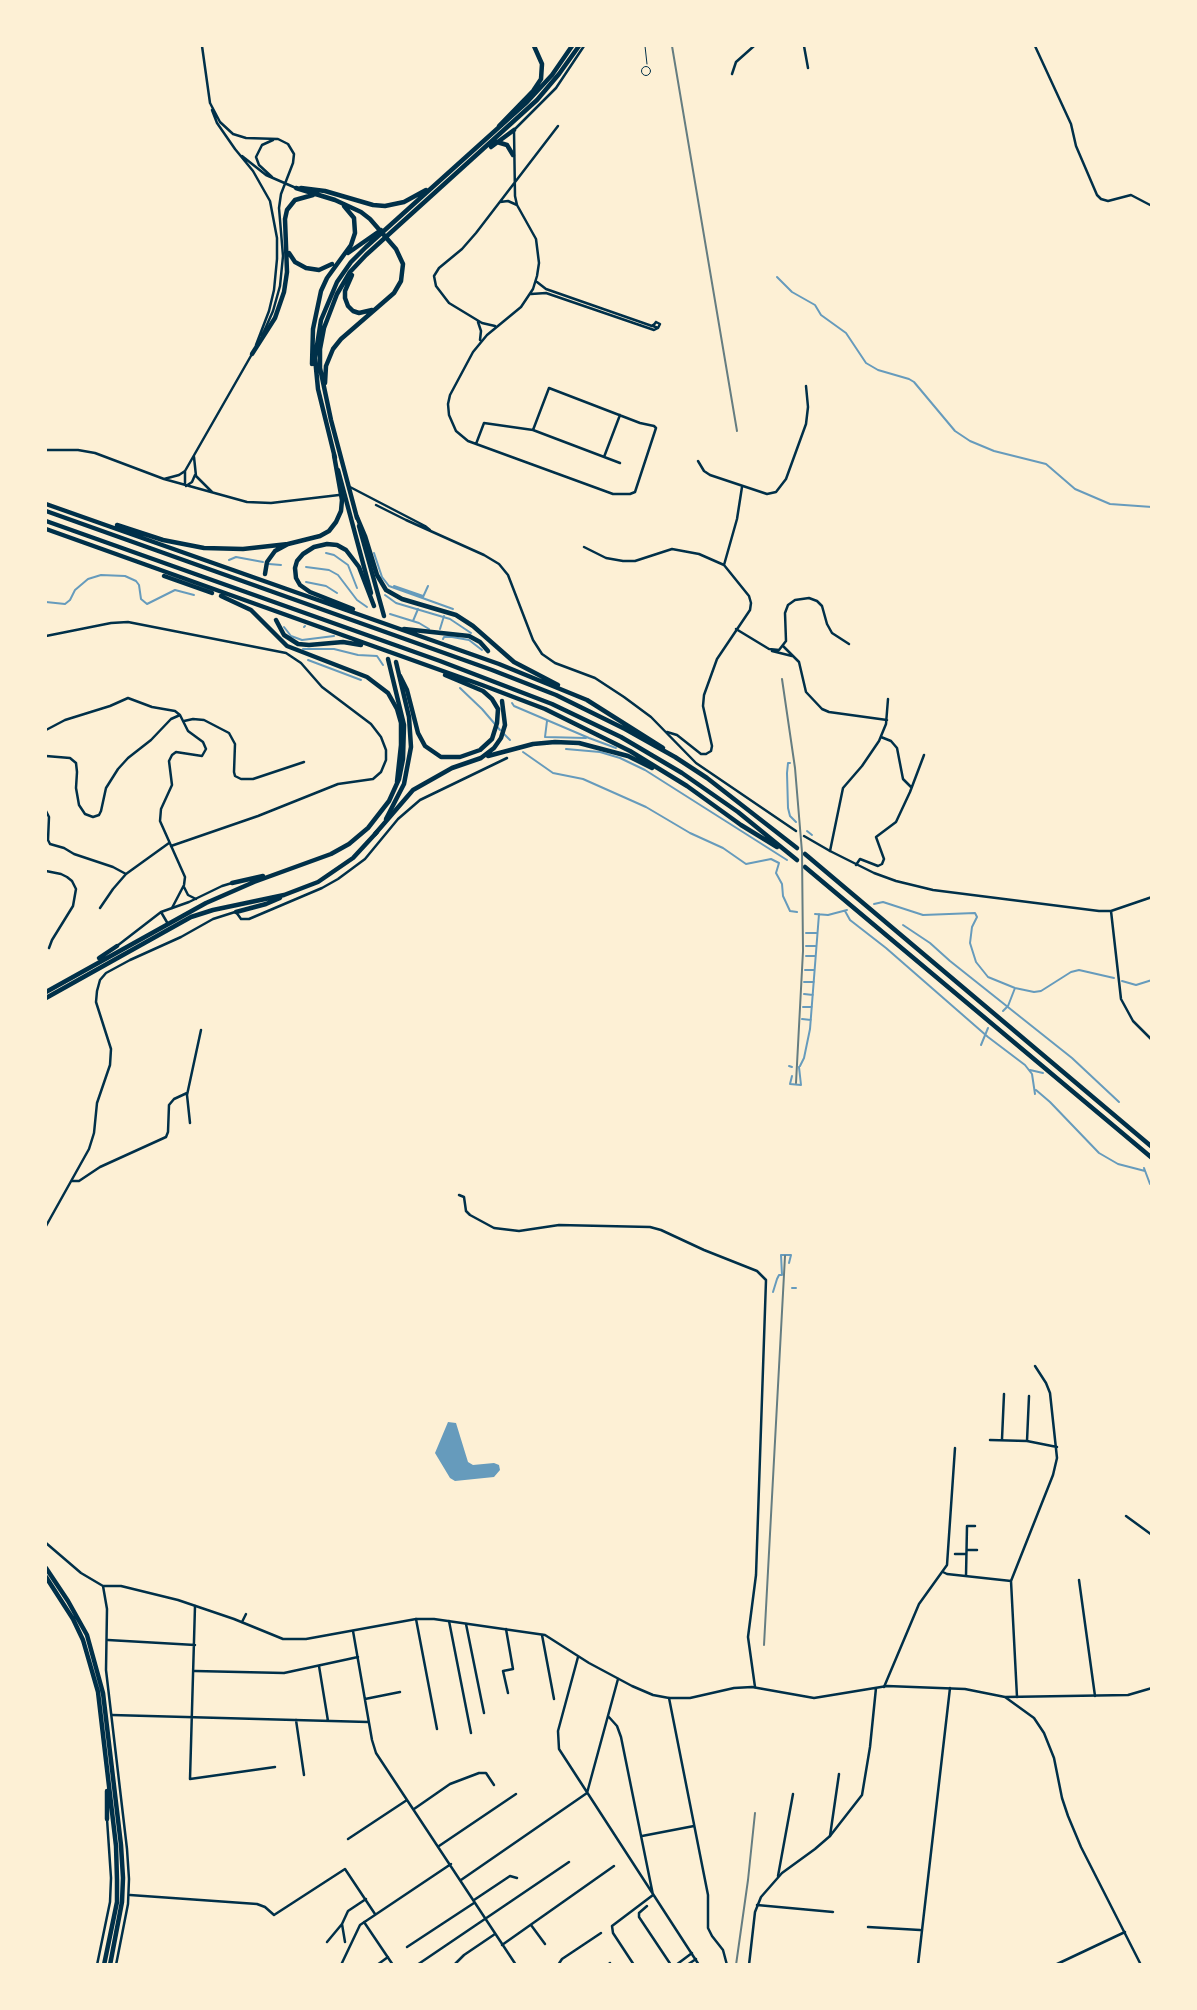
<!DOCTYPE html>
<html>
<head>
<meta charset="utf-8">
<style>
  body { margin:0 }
  #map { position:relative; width:1197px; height:2010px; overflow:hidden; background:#fdf0d5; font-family:Arial,sans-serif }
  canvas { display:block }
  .frame { position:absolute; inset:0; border:47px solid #fdf0d5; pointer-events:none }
</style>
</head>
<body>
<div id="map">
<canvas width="1197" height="2010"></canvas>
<div class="frame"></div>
</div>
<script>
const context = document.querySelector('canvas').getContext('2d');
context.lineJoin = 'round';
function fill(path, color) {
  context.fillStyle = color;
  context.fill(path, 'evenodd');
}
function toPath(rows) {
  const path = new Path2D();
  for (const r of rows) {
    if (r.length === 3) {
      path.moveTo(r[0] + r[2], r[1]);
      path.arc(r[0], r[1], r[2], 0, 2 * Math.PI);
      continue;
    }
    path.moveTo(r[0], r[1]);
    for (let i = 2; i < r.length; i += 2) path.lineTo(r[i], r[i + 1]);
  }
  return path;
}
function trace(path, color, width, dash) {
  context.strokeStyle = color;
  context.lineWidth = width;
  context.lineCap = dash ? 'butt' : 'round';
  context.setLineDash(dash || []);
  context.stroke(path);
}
const water = toPath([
  [448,1422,456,1423,468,1462,473,1465,494,1463,499,1465,500,1470,494,1477,455,1481,450,1478,435,1453]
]);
const stream = toPath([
  [777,277,792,292,815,305,821,315,846,333,866,363,878,370,909,379,914,382,955,431,970,441,994,451,1046,464,1075,489,1110,504,1152,507],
  [326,553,334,555,348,565,357,588],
  [374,553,382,577,389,586,453,609],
  [229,560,236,557,263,562],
  [269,564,281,565],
  [306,567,329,570,338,575,357,600,367,607],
  [306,582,326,586,337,593],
  [394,586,423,596],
  [385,595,396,603,450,619,471,633],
  [423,597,428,586],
  [46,602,65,604,70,600,75,590,88,579,101,575,125,576,136,581,139,585,141,599,147,604,175,590,194,595],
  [390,614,419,623,429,629],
  [413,621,418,609],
  [284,627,291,636,302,640,334,636],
  [304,627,305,626],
  [440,629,444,616],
  [443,639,444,637,452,637,469,640,482,650],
  [303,649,334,649,358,655,377,656,383,665],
  [308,660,361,680],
  [460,688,482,709,500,730],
  [512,703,514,706,589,738,616,748],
  [547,721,545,737,586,738],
  [504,734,510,740],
  [566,749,600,752,620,758,645,770,787,860],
  [523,752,553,773,583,779,646,807,690,833,723,848,746,864,771,859,779,863,776,873,782,884,783,896,790,911,797,912],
  [790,763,788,763,787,773,788,808,790,816,796,822],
  [807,831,812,835],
  [874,904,883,902,923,915,975,913,977,917,972,927,970,943,976,962,988,977,1015,988,1034,992,1041,991,1071,972,1079,970,1114,978],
  [845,911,850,920,886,948,988,1037,1025,1065,1032,1074,1035,1094],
  [815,914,828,915,847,910],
  [903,925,930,943,950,961,1072,1058,1119,1102],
  [806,933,816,933],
  [806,946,815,946],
  [806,956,815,956],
  [805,970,814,970],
  [1122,981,1136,985,1152,980],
  [804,982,814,982],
  [804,994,813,995],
  [803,1007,812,1007],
  [1003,1011,1008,1006,1015,988],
  [802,1019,811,1020],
  [981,1045,988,1028],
  [789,1066,792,1067],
  [800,1066,804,1058,810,1029,819,914],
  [1030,1070,1043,1073],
  [792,1076,790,1084,801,1085,799,1067],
  [1036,1090,1050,1102,1099,1153,1118,1164,1145,1171],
  [1144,1168,1150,1184],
  [792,1288,796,1288],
  [773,1292,777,1279,779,1275,782,1275,781,1255,791,1255,789,1263]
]);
const service = toPath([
  [645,46,647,64],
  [646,71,4.5]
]);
const minor = toPath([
  [804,46,808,68],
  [732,74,736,62,754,46],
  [500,202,508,201,517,205],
  [537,282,546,289,652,326,653,325],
  [531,294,546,293,654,330,658,328],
  [478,322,481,331,480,340],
  [656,322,660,324,658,328,653,326,656,322],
  [495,326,482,323,449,303,436,286,434,276,439,268,462,249,476,233,558,126],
  [533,430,549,388,640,423,654,426,656,428,635,492,630,494,613,494,468,441,456,431,449,415,448,404,450,395,473,352,487,335,521,307,533,289,537,276,539,263,536,239,517,205,515,196,514,130,556,88,584,46],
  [476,444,484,423,533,430,620,463],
  [604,457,620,415],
  [698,461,704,471,710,475,767,494,776,492,786,479,806,424,808,407,806,386],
  [584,547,606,558,623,561,635,561,672,549,699,554,724,565,749,596,751,603,750,610,717,659,704,695,703,706,712,746,711,751,706,754,701,754,677,735,667,732],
  [724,565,737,519,742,487],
  [736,629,769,649,779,650,786,641,785,613,788,605,795,600,809,598,817,601,822,606,827,624,832,633,849,644],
  [46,636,111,623,128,622,286,653,301,663,322,687,371,724,381,737,386,750,386,760,381,772,373,779,338,784,258,816,171,846],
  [783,646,799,662,806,692,822,709,829,712,887,720],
  [772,651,792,656],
  [184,721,193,719,204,720,229,733,235,744,234,772,235,776,241,779,253,779,304,762],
  [46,730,65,720,110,706,128,698,152,707,175,711,180,715],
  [881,737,891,741,897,748,903,779,911,787],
  [46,756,70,758,76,763,77,772,76,788,79,805,85,814,93,817,99,815,101,811,106,788,118,769,128,758,151,740,171,719,180,715,188,731,203,742,206,749,202,756,176,752,172,755,169,761,172,785,161,809,160,821,185,877,184,885,172,908],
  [46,811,49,817,48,840,50,844,64,848,74,854,113,867,126,874,169,843],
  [830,851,843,788,862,766,879,741,886,724,888,699],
  [856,865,860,859,878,866,882,864,884,859,876,837,896,822,910,792,924,755],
  [46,871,61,874,67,877,72,881,76,889,73,906,52,940,49,948],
  [184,887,188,895,196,899],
  [100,908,113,889,126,874],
  [236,912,241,919,249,919,322,888,338,879,365,859,398,819,420,800,507,758],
  [190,1123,187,1095,201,1030],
  [72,1181,79,1181,100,1167,166,1137,168,1132,169,1105,174,1099,187,1093],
  [459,1195,464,1197,466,1211,470,1215,494,1228,519,1231,559,1225,650,1227,661,1230,704,1250,757,1271,766,1280,756,1575,748,1637,755,1687],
  [1002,1439,1004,1394],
  [990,1440,1027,1441,1057,1447],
  [1027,1441,1029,1396],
  [1126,1516,1152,1535],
  [967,1550,977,1550],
  [955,1554,966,1554],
  [943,1572,947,1574,1011,1581],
  [966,1576,967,1526,975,1526],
  [1079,1580,1095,1696],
  [195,1606,190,1779,275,1767],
  [416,1619,437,1729],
  [449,1621,471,1733],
  [242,1622,246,1614],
  [466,1624,484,1713],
  [506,1629,513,1669,503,1671,508,1693],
  [353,1631,372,1740,376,1753,516,1965],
  [542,1635,554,1699],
  [108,1640,195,1645],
  [578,1657,558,1731,559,1749,699,1965],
  [319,1666,328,1721],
  [195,1671,284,1673,358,1657],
  [884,1687,919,1604,947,1565,955,1448],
  [1017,1697,1011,1581,1053,1475,1057,1458,1050,1393,1046,1383,1035,1366],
  [669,1698,708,1895,708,1928,712,1936,723,1950,727,1965],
  [365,1699,400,1692],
  [112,1715,368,1722],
  [608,1716,617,1726,621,1737,653,1895,612,1926,613,1933,634,1965],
  [296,1720,304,1775],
  [587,1793,618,1679],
  [414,1809,450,1784,479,1773,486,1773,494,1785],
  [642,1836,694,1826],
  [830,1836,839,1774],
  [348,1839,407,1800],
  [439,1846,516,1794],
  [778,1876,793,1794],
  [461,1880,587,1793],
  [130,1895,257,1904,265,1907,274,1915,345,1869,375,1914],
  [474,1900,510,1876,517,1878],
  [757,1905,833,1912],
  [647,1906,639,1913,639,1917,671,1965],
  [364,1922,393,1965],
  [342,1924,345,1942],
  [531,1925,545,1944],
  [868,1927,920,1930],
  [327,1942,342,1924,348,1911,366,1899],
  [502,1945,614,1866],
  [407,1947,474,1903],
  [341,1965,360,1925,451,1864],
  [377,1965,388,1957],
  [417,1965,569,1862],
  [454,1965,464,1955,495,1934],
  [558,1965,562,1959,601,1933],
  [608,1965,610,1963],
  [676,1965,692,1953],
  [687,1965,696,1959],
  [918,1965,950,1688],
  [1055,1965,1125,1932]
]);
const tertiary = toPath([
  [202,46,210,103],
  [1035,46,1071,124,1076,146,1097,195,1101,199,1108,201,1131,195,1152,206],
  [210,103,220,122,233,134,246,138,278,139,288,144,294,154,293,163,281,194,279,208,283,256,280,286,273,311,262,336],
  [212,110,217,123,235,149],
  [235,149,253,171,270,201,277,238,277,259,274,290,269,311,256,345],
  [242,156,266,175,296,188],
  [272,177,259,165,256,157,262,145,273,140],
  [46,450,78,450,95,453,164,479,247,502,271,503,339,495],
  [194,457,196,476,212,492],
  [185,471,185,484],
  [164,479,179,475,185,471,252,354],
  [186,486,192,482,195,475],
  [350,487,425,526,430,530],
  [376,505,406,520,484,555,499,564,508,575,533,640,542,654,555,663,595,678,624,697,651,717,696,763,796,831],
  [804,836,830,851,874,873,896,881,933,890,1099,911,1111,911,1152,897],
  [1111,911,1121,999,1133,1021,1152,1040],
  [161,912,168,924],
  [117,946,161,912,189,902,222,886,232,883],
  [46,1226,89,1149,94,1133,97,1103,110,1065,111,1049,96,1002,97,991,100,980,106,973,130,960,181,937,213,919,235,912],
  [46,1543,81,1573,103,1586,121,1586,178,1600,234,1619,283,1639,306,1639,416,1619,434,1619,545,1635,589,1663,632,1686,653,1695,669,1698,690,1698,734,1688,752,1687,814,1698,887,1686,965,1689,1005,1697,1034,1718,1044,1733,1054,1758,1062,1798,1068,1816,1081,1847,1141,1965],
  [103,1586,107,1609,106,1670,127,1849,129,1879,128,1904,116,1965],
  [1005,1697,1128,1695,1152,1688],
  [97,1965,110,1902,111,1878,107,1819],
  [749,1965,755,1912,761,1897,782,1873,815,1849,830,1836,862,1795,870,1747,876,1688]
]);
const trunk = toPath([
  [499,126,533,91,541,79,542,64,534,46],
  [497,142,507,145,513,155],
  [491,147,514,130],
  [296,188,335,200,361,212,370,219,396,249,403,264,401,281,394,293,341,339,333,349,326,366,325,383],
  [301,188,325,191,373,205,385,206,404,202,426,190],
  [289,253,295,262,306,268,319,270,332,264],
  [348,253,381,230],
  [352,275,345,291,345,298,348,306,353,311,359,313,372,310],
  [252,354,275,318,284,292,287,272,285,219,287,210,295,200,313,195],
  [312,364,313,329,321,291,327,278,351,245,355,233,354,218,344,206],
  [335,458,318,389,315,358,321,320,337,282,351,262,366,247,527,102,552,75,572,46],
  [338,470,371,593],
  [357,518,331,420,320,368,320,349,324,328,337,294,350,272,366,255,537,100,559,74,579,46],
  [359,526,384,616],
  [386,819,404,784,411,747,409,717,396,662],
  [232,883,263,876],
  [236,912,266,904,280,898],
  [99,958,117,946],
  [46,992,206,903,254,882,331,854,349,844,368,828,389,801,399,779,403,759,404,725,388,659],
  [46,998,191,917,213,910,284,895,318,882,353,858,377,832],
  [46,1568,68,1601,87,1635,103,1693,121,1845,123,1878,122,1902,110,1965],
  [46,1577,73,1619,83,1640,98,1692,116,1846,117,1880,117,1902,104,1965],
  [107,1791,107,1819]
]);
const motorway = toPath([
  [46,504,499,664,587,700,663,748],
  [46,511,492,670,556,695,625,729,675,757,707,778,797,848],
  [357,517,365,536,377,575,386,590,402,599,456,615,473,626,514,662,558,685],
  [46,521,440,661,552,704,621,737,682,773,738,812,797,860],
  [117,525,163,540,204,548,243,549,288,544],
  [46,529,482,685,545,709,630,751,687,786,741,825,777,847],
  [265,574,267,562,275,551,288,544,320,536,329,531,336,522,341,511,342,500,334,455],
  [164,576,212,593],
  [221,596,251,610,287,646,367,677,388,693,397,709,401,723,401,745,397,782],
  [353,609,310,592,300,585,296,578,295,568,297,561,303,554,314,547,327,544,337,545,346,550,359,567,374,606],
  [276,620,284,635,298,644,309,645,343,642,361,645],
  [404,629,469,636,480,642,488,651],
  [400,676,407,690,418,733,425,746,441,757,460,757,480,750,492,739,497,723,498,709,492,699,483,691,445,675],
  [488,756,533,744,555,742,579,743,628,756,652,768],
  [375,834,413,790,452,768,481,758,494,748,501,738,505,725,502,701],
  [805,854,1152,1147],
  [805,867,1152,1158]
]);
const rail = toPath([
  [672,46,737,431],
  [782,679,795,768,802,852,803,951,796,1083],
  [764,1645,785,1256],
  [736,1965,748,1880,755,1813]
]);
fill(water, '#669bbc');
trace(stream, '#669bbc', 2);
trace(service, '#003049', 1);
trace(minor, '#003049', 2.5);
trace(tertiary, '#003049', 2.5);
trace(trunk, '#003049', 4.5);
trace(motorway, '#003049', 4.5);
trace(rail, '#657d81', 2);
</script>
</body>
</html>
